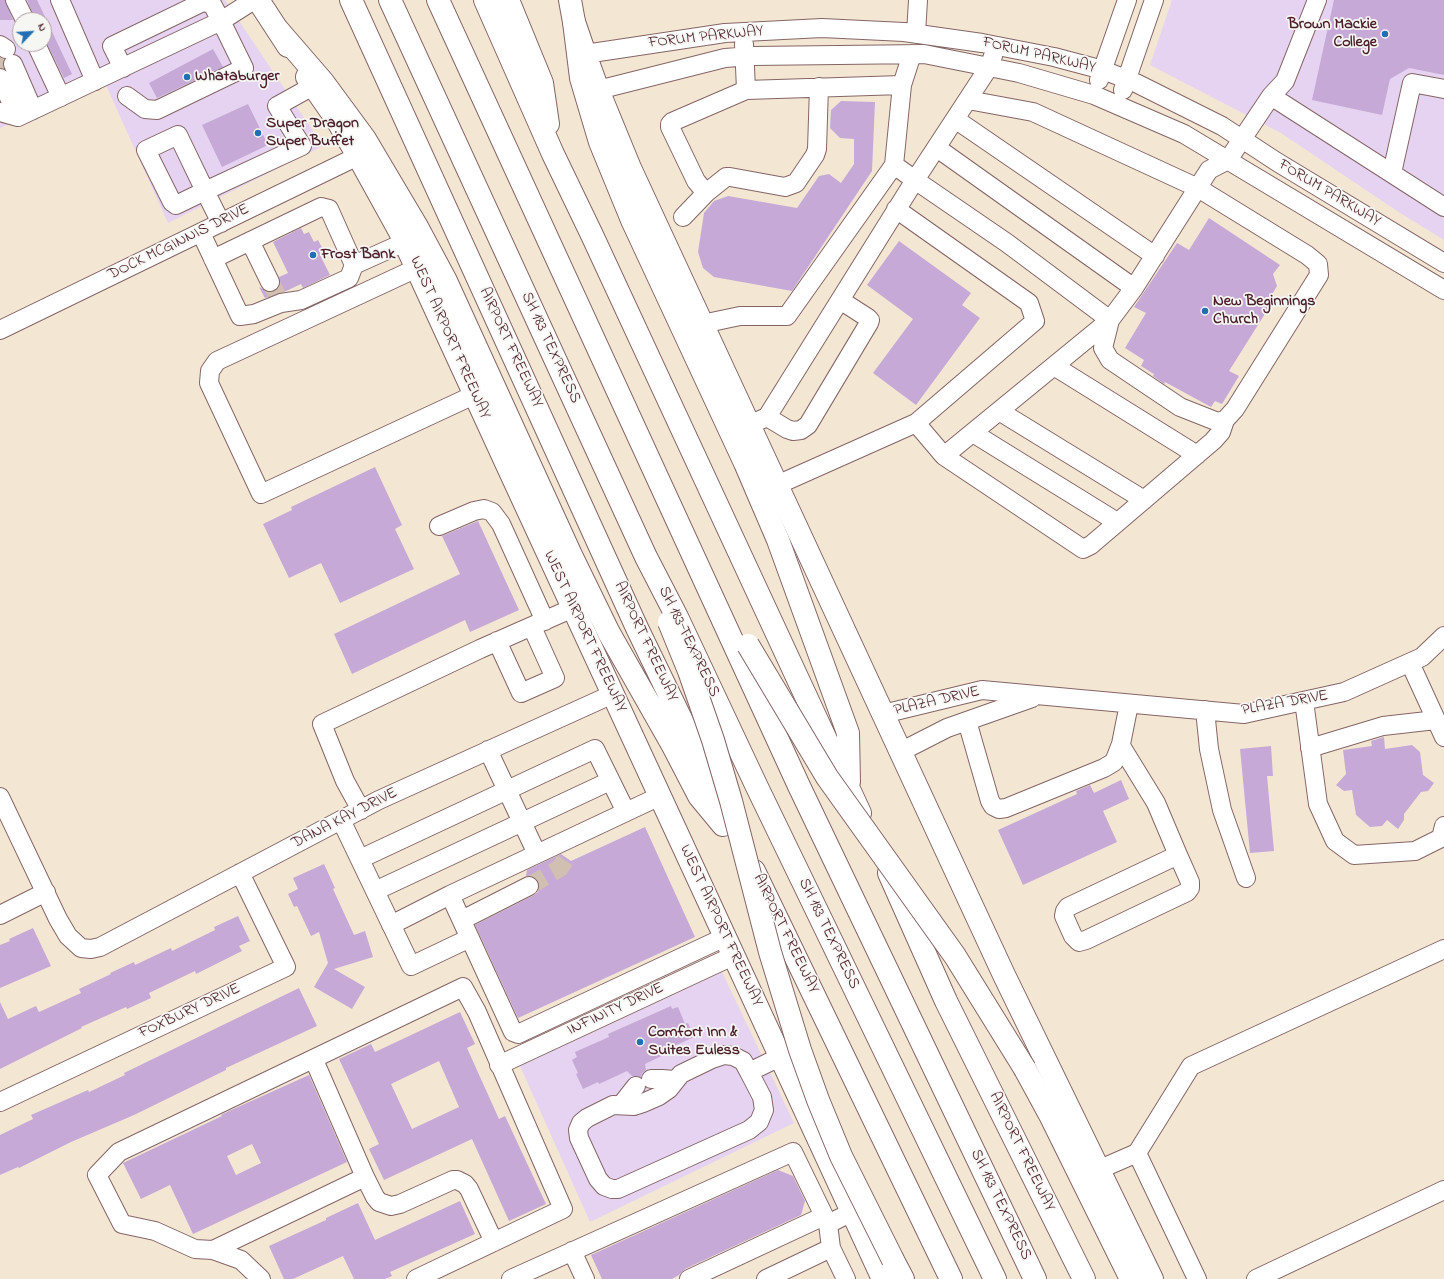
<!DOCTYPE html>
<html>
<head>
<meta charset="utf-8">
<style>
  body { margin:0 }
  #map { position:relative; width:1444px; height:1279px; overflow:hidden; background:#f3e7d3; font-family:"Indie Flower",sans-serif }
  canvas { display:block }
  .north { position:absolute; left:12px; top:12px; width:40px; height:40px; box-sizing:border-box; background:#f6f6f2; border:1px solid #b1a0a2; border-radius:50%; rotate:65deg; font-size:11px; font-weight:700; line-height:16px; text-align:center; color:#4a1f2b }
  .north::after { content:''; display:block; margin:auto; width:14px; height:18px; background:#1f6fb2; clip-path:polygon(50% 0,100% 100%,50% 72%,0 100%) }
</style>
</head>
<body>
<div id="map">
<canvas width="1444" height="1279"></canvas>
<div class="north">N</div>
</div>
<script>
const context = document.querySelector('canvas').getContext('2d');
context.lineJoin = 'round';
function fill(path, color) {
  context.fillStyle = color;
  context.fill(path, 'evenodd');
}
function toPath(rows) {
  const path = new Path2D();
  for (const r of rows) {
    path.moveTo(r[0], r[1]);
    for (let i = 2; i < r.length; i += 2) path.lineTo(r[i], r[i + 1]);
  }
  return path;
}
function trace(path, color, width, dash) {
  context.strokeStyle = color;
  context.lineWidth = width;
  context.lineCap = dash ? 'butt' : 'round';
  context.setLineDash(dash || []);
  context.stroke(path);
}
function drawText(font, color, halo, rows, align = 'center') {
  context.font = font + ' "Indie Flower",sans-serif';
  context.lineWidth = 3.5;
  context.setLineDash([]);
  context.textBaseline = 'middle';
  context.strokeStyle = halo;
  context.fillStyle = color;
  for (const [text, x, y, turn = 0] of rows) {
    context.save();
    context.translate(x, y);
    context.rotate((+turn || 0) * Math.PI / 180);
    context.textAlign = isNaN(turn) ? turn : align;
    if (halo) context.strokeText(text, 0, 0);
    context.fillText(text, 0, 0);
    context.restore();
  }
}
const built = toPath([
  [0,0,225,0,323,146,168,223,105,83,0,128],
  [20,20,44,20,44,44,20,44],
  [1172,0,1444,0,1444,240,1397,211,1281,133,1150,65],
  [722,972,794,1123,590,1222,520,1066]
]);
const building = toPath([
  [0,0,5,0,13,20,0,20],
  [27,0,37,0,72,74,64,78,44,38,44,20,35,20],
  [1334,0,1444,0,1444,75,1409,68,1390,79,1382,115,1312,100],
  [213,49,223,67,157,98,149,83],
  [841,101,875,102,872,171,792,291,714,277,703,268,698,252,704,213,714,201,728,196,797,208,819,176,829,174,841,183,854,164,854,139,840,138,830,128,831,110],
  [248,104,268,145,222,167,202,125],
  [1209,218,1280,265,1273,274,1277,286,1268,301,1268,309,1229,371,1239,376,1222,404,1215,401,1211,407,1165,382,1164,384,1153,376,1154,374,1141,366,1144,360,1125,348,1146,313,1134,307,1177,243,1189,250],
  [301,228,304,234,309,232,314,242,318,240,325,253,320,255,330,275,303,288,301,284,284,292,265,298,259,287,269,292,275,291,278,288,280,283,279,277,288,273,273,242],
  [899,241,971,293,962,305,980,318,916,405,873,373,913,319,867,285],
  [375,467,402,525,395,529,414,569,340,603,321,563,289,578,263,524,292,510,291,507],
  [478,521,519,610,470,632,465,620,352,674,334,634,460,574,442,536],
  [1384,737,1385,749,1412,745,1420,752,1423,775,1434,783,1428,791,1421,792,1404,814,1404,820,1398,829,1387,820,1382,826,1370,827,1356,815,1352,790,1344,791,1336,785,1346,774,1343,750,1372,746,1371,741],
  [1271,746,1273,776,1267,776,1274,851,1250,853,1240,749],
  [1121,780,1129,799,1103,811,1117,842,1023,885,998,830,1077,794,1076,791,1090,785,1094,793],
  [645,827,695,937,518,1018,475,925,534,895,538,892,539,887,538,882,534,877,530,876,526,876,527,870,561,854,571,861],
  [324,864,335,888,333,889,354,935,365,931,373,957,334,969,365,987,352,1009,314,987,328,963,319,932,311,936,297,906,294,907,288,894,298,889,293,878],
  [238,916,250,941,239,946,242,951,196,974,195,971,149,993,151,998,127,1009,126,1007,81,1027,82,1028,0,1069,0,1002,8,1019,36,1006,39,1012,81,993,79,989,111,974,110,973,134,962,135,965,171,948,172,951,215,930,214,927],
  [33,928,51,966,0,988,0,945,10,941,9,939],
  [299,988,317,1026,226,1068,226,1070,134,1115,71,1142,19,1168,18,1167,0,1175,0,1135,33,1119,31,1115,88,1090,89,1092,125,1075,124,1073],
  [671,1006,672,1009,678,1007,685,1024,688,1023,694,1037,672,1047,674,1050,645,1064,646,1070,642,1073,641,1077,637,1076,632,1076,627,1071,599,1084,598,1082,583,1089,576,1074,578,1073,572,1060,577,1057,575,1052,609,1037,608,1034],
  [460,1012,475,1044,467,1048,499,1119,505,1116,546,1204,509,1221,472,1139,384,1180,369,1149,379,1144,339,1059,371,1044,375,1052],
  [439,1061,459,1107,412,1129,391,1084],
  [309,1075,347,1162,193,1234,170,1185,141,1199,123,1163,222,1116,221,1115,229,1111],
  [252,1144,261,1163,236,1175,227,1156],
  [778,1170,793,1176,805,1201,801,1215,685,1269,679,1275,672,1279,602,1279,591,1255],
  [460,1201,475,1234,390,1272,392,1276,385,1279,354,1279,343,1256,293,1279,284,1279,269,1246,326,1220,326,1218,358,1203,375,1240]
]);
const minorTunnel = toPath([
  [0,57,5,68],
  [270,282,277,295],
  [529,886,560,868,567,857]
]);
const minor = toPath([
  [15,0,25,20],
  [60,0,95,81],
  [916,34,918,0],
  [36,44,61,97],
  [744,44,746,90,902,85,894,165,915,180,989,67,993,56],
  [0,45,6,49],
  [585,54,725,33,822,28,904,32,982,43,1054,57,1103,70,1136,83,1222,126,1277,162,1444,263],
  [13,64,33,110],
  [123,68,112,46,203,2,212,4,221,21,254,0],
  [0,78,18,117],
  [1099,80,1127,0],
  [902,85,912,54],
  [598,90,725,58,752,56,924,54,1019,73,1094,95,1184,134,1444,290],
  [1123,90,1154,0],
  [1271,96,1285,81,1317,0],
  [968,100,1033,112,1198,188,1307,255,1318,264,1319,275,1235,409,1225,420,1218,422,1180,407,1110,360,1103,348,1110,320],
  [0,112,18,117,221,21,244,68,157,110,145,109,127,96],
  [955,119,1155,256],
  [937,148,1134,288],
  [1392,173,1412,83,1444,89],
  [706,193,696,181,670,127,670,124,672,122,746,90],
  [683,217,706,193,726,177,730,177,785,187,796,183,815,155,817,149,819,87],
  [221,223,205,191,178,135,146,150,172,202,176,205,205,191,302,146,277,106,313,86],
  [201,233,240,316,254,314,281,303,301,300,349,278,354,265],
  [250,241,270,282],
  [213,259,321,207,329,209,354,265,405,242],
  [417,268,217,361,210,371,209,383,261,494,474,395],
  [702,324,740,316,787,316,894,165],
  [0,330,358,156],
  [1054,366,1197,455],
  [999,411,1144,500],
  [767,417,787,429,793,431,801,430,808,425,869,323,870,320,868,318,840,300],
  [916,423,944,456,1110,320,1134,288,1209,170,1228,160,1271,96,1444,207],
  [749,425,767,417,915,180,1007,243,1110,320],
  [973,433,1117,522],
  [944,456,1083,549,1091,545,1213,441,1221,432,1225,420],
  [777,485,916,423,1035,321,1029,303,896,209],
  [439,526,474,511,484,509,492,512,501,524,545,621],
  [497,641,521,693,555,678,532,627],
  [1410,663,1444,737],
  [1304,701,1318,804,1335,841,1354,855,1415,851,1441,838,1444,826],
  [1205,710,1209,749,1222,810,1246,878],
  [883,714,982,690,1244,714,1344,692,1422,657,1444,636],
  [967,721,990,801,993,806,999,809,1006,808,1104,768,1114,762,1121,744,1129,704],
  [1121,746,1156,803,1178,855,1190,882,1190,888,1187,892,1086,940,1079,942,1073,936,1064,916,1065,911,1068,907,1178,855],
  [1310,748,1383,726,1436,720],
  [488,750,537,854],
  [900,752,947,728,1032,698],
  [660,796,450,895,513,1032,518,1034,725,937],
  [0,797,58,919,68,936,81,948,91,949,100,947,379,800,613,694],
  [361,810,345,781,322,724,480,649,573,608],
  [341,820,411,966,470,938],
  [360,859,595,749,626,812],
  [375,891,610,781],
  [0,915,46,892],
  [462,920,529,886],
  [391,925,450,895],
  [314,1060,365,1177,375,1197,379,1202,391,1206,400,1204,453,1180,457,1180,465,1184,469,1189,494,1242],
  [499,1065,733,956],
  [749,1072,762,1097,764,1110,759,1122,749,1130,618,1189,612,1189,604,1186,598,1179,579,1138,578,1130,581,1123,587,1118,613,1105,634,1106,643,1103,659,1096,669,1089,681,1074,712,1059,724,1055,733,1056,743,1061,749,1072,780,1057],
  [651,1079,662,1079,674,1080],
  [0,1102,286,967,240,873],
  [621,1105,636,1086],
  [1137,1153,1191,1066,1444,949],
  [1098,1170,1137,1153,1197,1279],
  [213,1250,365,1177],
  [572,1251,585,1279],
  [261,1279,241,1260,213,1250,195,1249,155,1231,122,1224,97,1175,119,1152,463,987,477,1012,563,1209,416,1279],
  [511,1279,793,1152,828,1224],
  [689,1279,824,1216],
  [766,1279,831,1248],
  [846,1279,831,1248,828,1224,852,1212],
  [1256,1279,1444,1190]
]);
const major = toPath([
  [258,0,288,46],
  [570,0,574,22,585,54,598,90,630,168,1004,975,1152,1279],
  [307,77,337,120,358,156,400,232,507,465,883,1279]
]);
const highway = toPath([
  [351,0,637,628,731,822],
  [390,0,646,557,677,617,757,787,995,1279],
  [438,0,799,786,1035,1279],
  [485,0,553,154,592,235,860,813],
  [508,0,542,83,548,124],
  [574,22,581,78,600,142,632,220,745,463,778,540,848,733,849,782],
  [278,30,323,82,365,139,416,225,446,281,571,555,609,633,672,744,699,796,723,825],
  [754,871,951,1279],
  [889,873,946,1001,1084,1279],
  [1025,1069,1050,1115,1131,1279],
  [893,1260,903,1279]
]);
const highwayBridge = toPath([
  [669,622,689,671,713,740,731,801,770,952,800,1050,818,1100,841,1156,893,1260],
  [748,645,827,777,955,956,1025,1069]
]);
const markers = [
  [1385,34,4,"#1f6fb2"],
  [187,77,4,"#1f6fb2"],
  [258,133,4,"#1f6fb2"],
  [313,255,4,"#1f6fb2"],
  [1205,311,4,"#1f6fb2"],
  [640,1042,4,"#1f6fb2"]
];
const poiNames = [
  ["Brown Mackie",1377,25,"right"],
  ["College",1377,43,"right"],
  ["Whataburger",195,77],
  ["Super Dragon",266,124],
  ["Super Buffet",266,142],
  ["Frost Bank",321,255],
  ["New Beginnings",1213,302],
  ["Church",1213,320],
  ["Comfort Inn &",648,1033],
  ["Suites Euless",648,1051]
];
const streetNames = [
  ["FORUM PARKWAY",706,38,-6],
  ["FORUM PARKWAY",1039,56,13],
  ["FORUM PARKWAY",1329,194,31],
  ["DOCK MCGINNIS DRIVE",179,243,-26],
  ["WEST AIRPORT FREEWAY",449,338,66],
  ["AIRPORT FREEWAY",510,348,65],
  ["SH 183 TEXPRESS",550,348,65],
  ["WEST AIRPORT FREEWAY",584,632,65],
  ["AIRPORT FREEWAY",645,642,65],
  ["SH 183 TEXPRESS",688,642,64],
  ["PLAZA DRIVE",937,702,-13],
  ["PLAZA DRIVE",1285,704,-10],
  ["DANA KAY DRIVE",345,819,-27],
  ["WEST AIRPORT FREEWAY",720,926,65],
  ["AIRPORT FREEWAY",785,934,64],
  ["SH 183 TEXPRESS",828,934,64],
  ["INFINITY DRIVE",616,1010,-25],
  ["FOXBURY DRIVE",190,1012,-25],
  ["AIRPORT FREEWAY",1021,1152,64],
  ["SH 183 TEXPRESS",1000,1205,64]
];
fill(built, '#e5d3f1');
fill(building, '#c6a9d7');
trace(minorTunnel, '#d1bfb1', 18, [18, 9]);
trace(minor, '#856566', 20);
trace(major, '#856566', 24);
trace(highway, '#856566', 24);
trace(minor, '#fff', 18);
trace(major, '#fff', 22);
trace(highway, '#fff', 22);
trace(highwayBridge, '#856566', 24, []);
trace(highwayBridge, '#fff', 22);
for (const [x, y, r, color] of markers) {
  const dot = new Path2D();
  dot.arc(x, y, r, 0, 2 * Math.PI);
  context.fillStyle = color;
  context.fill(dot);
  trace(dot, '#f6f6f2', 1.5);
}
drawText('bold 16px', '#4a1f2b', '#f6f6f2', poiNames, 'left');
drawText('16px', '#4a1f2b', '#f6f6f2', streetNames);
</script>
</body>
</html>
